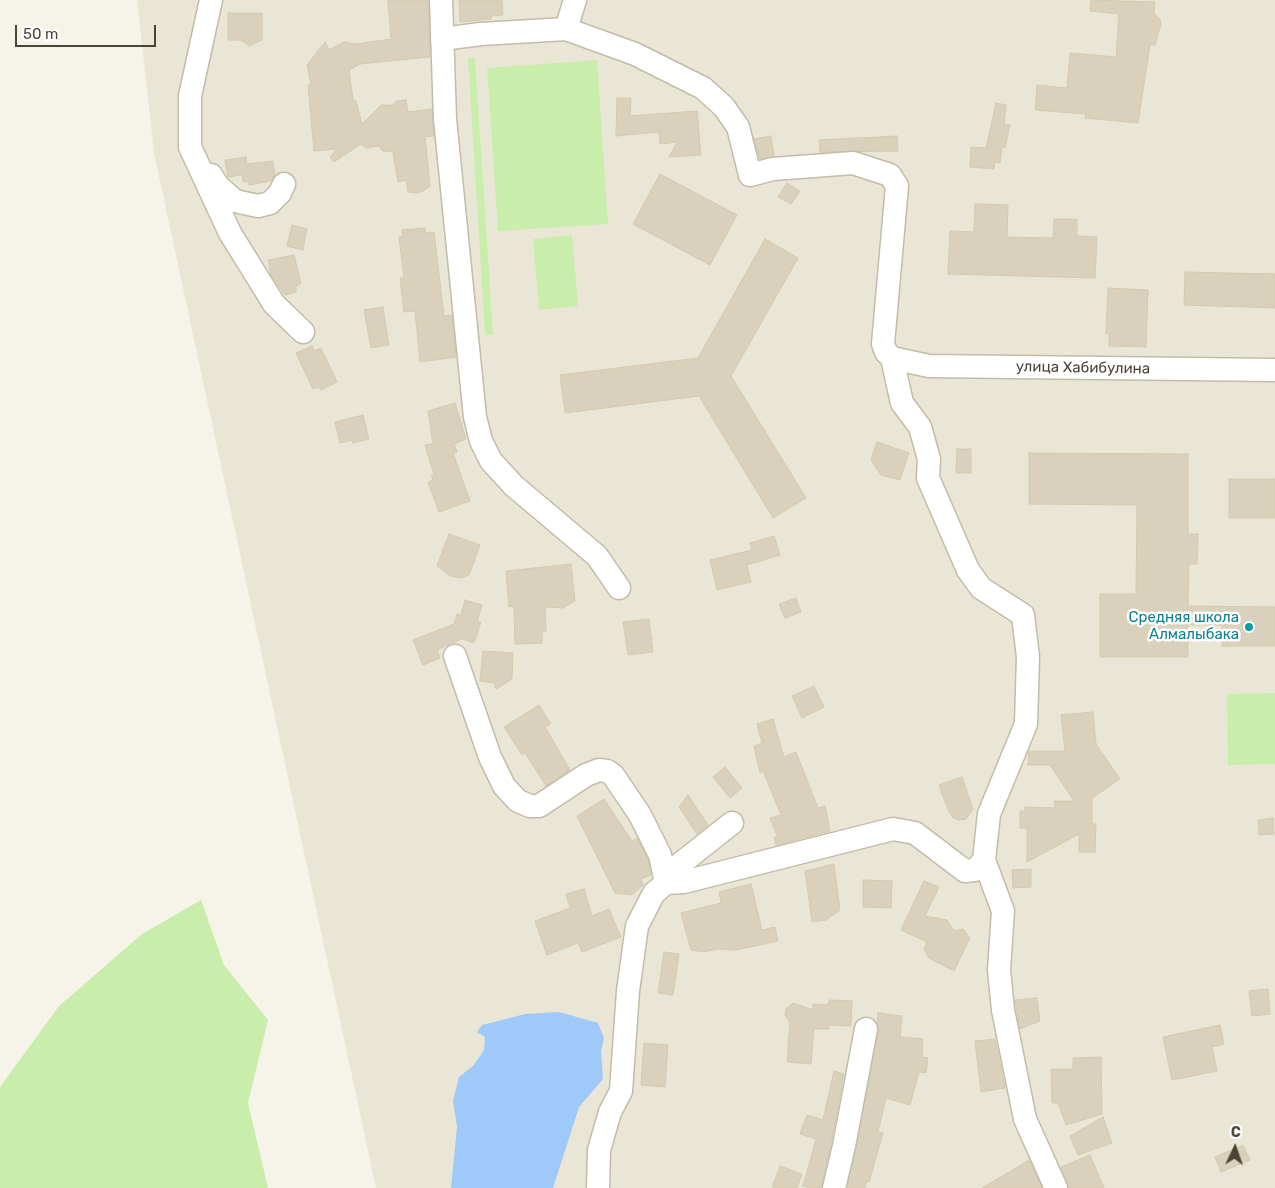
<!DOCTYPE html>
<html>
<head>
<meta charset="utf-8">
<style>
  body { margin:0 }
  #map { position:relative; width:1275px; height:1188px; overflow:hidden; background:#f6f3e8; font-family:Rubik,sans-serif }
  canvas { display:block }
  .north { position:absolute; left:1210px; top:1123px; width:50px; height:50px; -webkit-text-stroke:4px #fff; paint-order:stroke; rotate:3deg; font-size:14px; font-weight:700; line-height:20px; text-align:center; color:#4a4435 }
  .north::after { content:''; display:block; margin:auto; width:18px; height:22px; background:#4a4435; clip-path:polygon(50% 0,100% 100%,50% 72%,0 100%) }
  .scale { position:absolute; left:15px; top:25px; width:141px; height:22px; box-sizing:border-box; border:2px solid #4a4435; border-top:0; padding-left:6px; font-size:15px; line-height:18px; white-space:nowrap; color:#4a4435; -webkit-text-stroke:4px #fff; paint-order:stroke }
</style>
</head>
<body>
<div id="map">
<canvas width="1275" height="1188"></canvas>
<div class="north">С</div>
<div class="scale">50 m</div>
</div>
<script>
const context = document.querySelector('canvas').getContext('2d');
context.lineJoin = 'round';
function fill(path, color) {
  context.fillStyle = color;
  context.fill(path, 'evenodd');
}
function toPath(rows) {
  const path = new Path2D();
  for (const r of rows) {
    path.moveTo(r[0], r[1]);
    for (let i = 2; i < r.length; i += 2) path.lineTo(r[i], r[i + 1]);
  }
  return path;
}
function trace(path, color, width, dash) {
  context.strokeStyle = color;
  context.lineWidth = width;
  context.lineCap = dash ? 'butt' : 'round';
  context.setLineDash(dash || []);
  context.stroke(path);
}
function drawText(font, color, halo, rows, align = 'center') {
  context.font = font + ' Rubik,sans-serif';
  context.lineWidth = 5;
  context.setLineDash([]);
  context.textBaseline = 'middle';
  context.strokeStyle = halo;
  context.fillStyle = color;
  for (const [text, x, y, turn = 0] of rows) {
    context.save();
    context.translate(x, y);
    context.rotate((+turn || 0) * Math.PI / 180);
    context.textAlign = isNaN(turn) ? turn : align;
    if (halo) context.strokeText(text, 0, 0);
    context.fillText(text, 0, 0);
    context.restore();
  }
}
const residential = toPath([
  [137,0,1275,0,1275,1188,376,1188,154,153]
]);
const green = toPath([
  [468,58,475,58,493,335,485,335],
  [597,60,608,224,498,231,487,68],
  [572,235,578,306,539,310,533,239],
  [1275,693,1275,764,1228,765,1227,694],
  [201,900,224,965,268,1020,248,1103,268,1188,0,1188,0,1087,59,1006,142,934]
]);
const water = toPath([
  [559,1012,598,1023,604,1038,601,1051,603,1079,579,1107,553,1188,451,1188,457,1127,453,1101,459,1077,473,1066,484,1050,485,1037,477,1032,482,1025,525,1014]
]);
const building = toPath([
  [388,0,428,0,430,57,360,64,349,70,353,100,356,101,362,124,381,105,392,105,396,101,406,100,408,112,432,109,434,136,425,137,430,186,423,191,416,193,408,192,406,180,398,182,393,152,383,151,378,146,366,148,361,144,334,162,330,157,337,149,314,151,308,85,311,85,307,65,325,42,329,50,344,42,356,44,391,39,388,0],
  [459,0,502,0,503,15,491,16,491,19,460,22,459,0],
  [1091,0,1155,2,1154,13,1160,19,1161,24,1155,45,1150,45,1138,123,1085,118,1086,114,1035,110,1037,85,1067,88,1070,53,1116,57,1119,14,1090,11,1091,0],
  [228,13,262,13,262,40,249,46,241,40,228,40,228,13],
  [617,98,631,98,630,116,697,111,701,155,669,157,677,142,660,144,659,132,616,136,617,98],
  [996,103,1006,105,1004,124,1010,125,1005,148,1002,147,1000,163,995,162,994,169,970,167,971,147,986,148,996,103],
  [771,136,774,156,760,159,754,139,771,136],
  [897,136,898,151,820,152,819,140,897,136],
  [246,157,247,164,273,161,275,175,271,181,249,185,249,181,243,182,242,175,228,177,225,160,246,157],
  [660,174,737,215,710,265,633,224,660,174],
  [787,183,800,191,791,204,778,197,787,183],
  [975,204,1008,205,1007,237,1053,238,1054,219,1077,219,1077,236,1097,237,1095,278,948,274,950,231,974,232,975,204],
  [292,225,307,229,303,250,287,246,292,225],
  [425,228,425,233,434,232,444,316,452,315,456,357,420,362,415,311,404,312,400,278,404,278,399,237,403,236,402,230,425,228],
  [765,239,798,258,731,376,806,498,773,518,699,396,565,413,560,375,698,358,765,239],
  [294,255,301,283,296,287,296,292,285,295,271,275,268,260,294,255],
  [1185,272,1275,274,1275,308,1184,305,1185,272],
  [1108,288,1148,290,1146,347,1109,346,1109,334,1106,334,1108,288],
  [383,307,389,345,371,348,364,310,383,307],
  [312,346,314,351,321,348,337,382,321,390,318,387,313,389,296,353,312,346],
  [455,403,466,439,454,444,457,452,453,453,470,501,439,512,428,482,433,480,431,476,434,475,425,445,433,444,428,411,455,403],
  [363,415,369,439,353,443,352,440,340,443,335,422,363,415],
  [877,442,909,453,900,480,881,475,871,460,877,442],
  [957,449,971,449,971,473,956,473,957,449],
  [1029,453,1188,454,1188,534,1198,534,1197,564,1189,564,1188,606,1275,607,1275,646,1222,646,1222,625,1188,625,1188,657,1100,657,1100,594,1136,594,1137,505,1029,504,1029,453],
  [1229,479,1275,479,1275,518,1229,518,1229,479],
  [449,534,480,545,469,575,460,578,450,576,437,566,449,534],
  [774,536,780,555,747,565,751,582,717,590,710,560,752,550,750,543,774,536],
  [571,564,575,601,563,608,545,607,546,631,542,631,542,643,515,644,514,606,509,607,506,571,571,564],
  [796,598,801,612,785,618,779,604,796,598],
  [465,600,482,605,477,622,481,622,474,643,462,639,450,644,437,650,440,658,423,665,413,640,454,624,457,614,461,615,465,600],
  [649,619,653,652,628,655,623,622,649,619],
  [483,651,513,653,512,679,496,689,494,683,480,681,483,651],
  [814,686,824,707,802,718,792,696,814,686],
  [539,705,551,724,545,727,570,770,546,786,525,753,522,755,504,727,539,705],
  [1093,712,1096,744,1120,779,1092,798,1092,824,1096,824,1095,852,1079,852,1079,834,1027,862,1027,828,1020,828,1020,811,1025,811,1025,807,1055,808,1054,801,1074,801,1050,765,1028,765,1029,751,1065,751,1061,715,1093,712],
  [773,719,784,757,796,752,818,808,825,806,830,831,776,845,774,838,777,836,770,818,781,815,763,771,760,773,754,746,762,743,757,724,773,719],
  [725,767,742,788,730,798,713,777,725,767],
  [962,777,973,809,966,819,959,820,953,818,948,810,939,785,962,777],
  [688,795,708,825,697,834,679,807,688,795],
  [604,799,632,841,637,838,648,859,651,875,641,879,643,885,632,895,615,893,577,816,604,799],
  [1273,818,1274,834,1259,835,1258,820,1273,818],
  [834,864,840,910,826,920,812,922,805,871,834,864],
  [1031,869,1031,887,1013,888,1012,870,1031,869],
  [863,880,892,881,891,908,863,907,863,880],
  [924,881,939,887,925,916,947,920,954,931,963,929,970,938,954,971,929,958,924,949,927,942,901,930,924,881],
  [751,884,762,930,775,927,778,941,736,950,717,949,704,952,691,950,681,913,721,903,719,892,751,884],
  [584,889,592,916,609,909,621,937,582,952,578,943,547,955,535,921,570,908,566,894,584,889],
  [664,952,679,954,673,995,658,993,664,952],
  [1268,989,1270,1014,1252,1016,1249,991,1268,989],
  [1037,998,1040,1021,1020,1029,1015,1000,1037,998],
  [830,1000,852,1001,851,1026,829,1025,829,1029,814,1029,811,1064,787,1062,790,1022,785,1015,786,1009,793,1003,813,1010,813,1004,827,1005,830,1000],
  [878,1013,902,1016,900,1037,923,1039,922,1057,928,1058,926,1073,919,1072,910,1105,886,1098,878,1132,883,1133,869,1182,867,1181,865,1188,847,1188,879,1031,877,1022,878,1013],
  [1220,1025,1224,1044,1212,1047,1217,1071,1172,1080,1163,1037,1220,1025],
  [995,1039,1005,1088,981,1092,975,1041,995,1039],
  [644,1043,668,1045,665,1087,641,1085,644,1043],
  [1101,1057,1102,1114,1066,1125,1058,1103,1052,1103,1051,1069,1073,1069,1073,1058,1101,1057],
  [834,1071,844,1074,831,1143,821,1188,811,1188,803,1186,816,1139,800,1134,807,1115,823,1120,834,1071],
  [1103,1117,1112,1143,1078,1155,1070,1136,1103,1117],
  [1243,1145,1250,1160,1221,1172,1215,1157,1243,1145],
  [1090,1155,1104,1188,1069,1188,1061,1167,1090,1155],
  [1029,1160,1042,1188,982,1188,1016,1168,1029,1160],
  [780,1166,802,1174,797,1188,772,1188,780,1166]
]);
const minor = toPath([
  [211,0,190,96,190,147,230,233,274,304,303,332],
  [441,0,445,119,475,417,481,441,491,461,514,486,597,556,619,588],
  [566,29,575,0],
  [442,39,481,34,566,29,635,54,703,88,724,107,738,127,750,175,773,169,853,163,890,175,897,186,883,344,886,352,892,358,902,403,920,427,929,459,928,478,968,570,981,588,1023,615,1028,657,1026,724,989,814,984,860,1003,911,999,970,1003,1010,1025,1119,1056,1188],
  [211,175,218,186,235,201,258,206,270,203,280,193,284,184],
  [892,358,929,366,1275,370],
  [455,656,490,757,504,786,518,801,530,806,539,806,586,775,599,770,607,771,613,775,640,815,660,855,666,883,684,882,893,829,915,833,965,871,975,870,984,860],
  [665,876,732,823],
  [598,1188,599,1150,610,1112,621,1091,628,991,637,926,654,893,666,883],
  [834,1188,844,1146,866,1029]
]);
const markers = [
  [1249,627,5,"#0f9aa8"]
];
const streetNames = [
  ["улица Хабибулина",1083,368,1]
];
const cultureNames = [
  ["Средняя школа",1239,618],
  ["Алмалыбака",1239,635]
];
fill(residential, '#eae6d5');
fill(green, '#c9eeac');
fill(water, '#9ec9f8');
fill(building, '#d9d1bc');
trace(building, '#d4caae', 1);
trace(minor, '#c2bca9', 25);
trace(minor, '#fff', 22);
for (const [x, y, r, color] of markers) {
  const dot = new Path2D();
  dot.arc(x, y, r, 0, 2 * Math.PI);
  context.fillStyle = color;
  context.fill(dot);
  trace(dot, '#fff', 2);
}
drawText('15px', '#4a4435', '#fff', streetNames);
drawText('15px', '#0d838f', '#fff', cultureNames, 'right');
</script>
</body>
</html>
